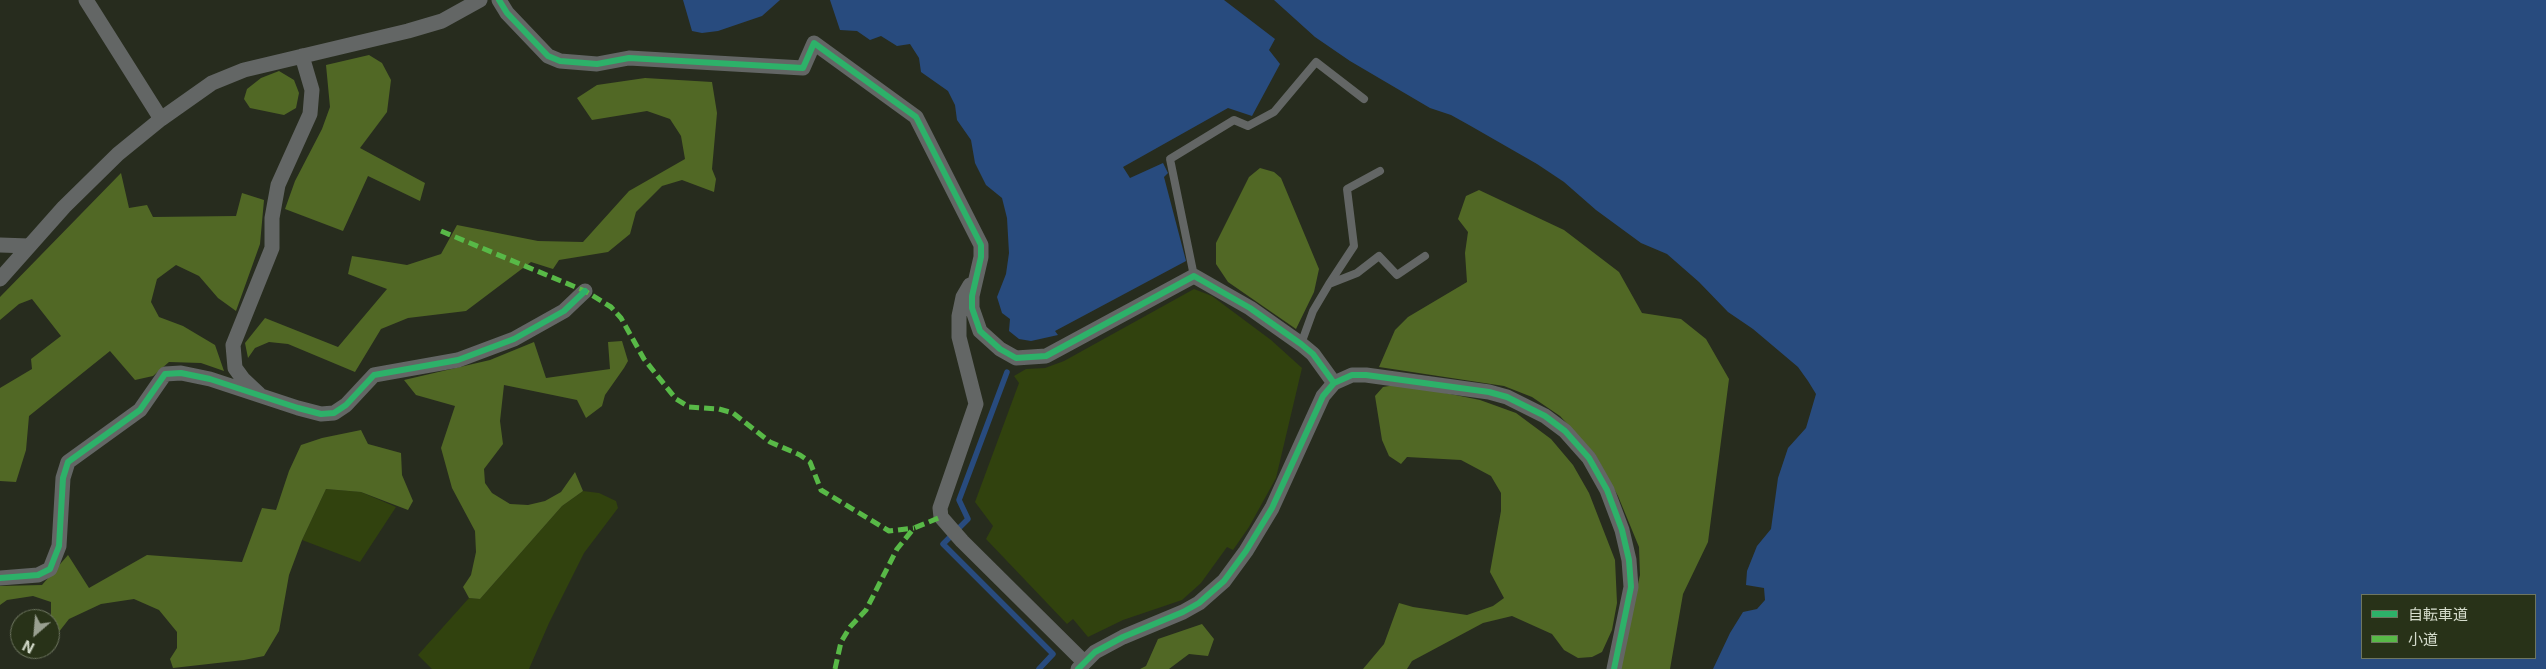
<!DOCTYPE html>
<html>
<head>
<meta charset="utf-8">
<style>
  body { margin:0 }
  #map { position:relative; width:2546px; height:669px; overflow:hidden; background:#272c1e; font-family:Inter,"Noto Sans JP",sans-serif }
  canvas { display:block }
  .legend { position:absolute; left:2361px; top:594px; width:175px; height:65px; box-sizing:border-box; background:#283218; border:1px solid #6e7660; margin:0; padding:6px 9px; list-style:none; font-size:15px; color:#d6ddcd }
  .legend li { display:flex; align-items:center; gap:10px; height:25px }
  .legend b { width:25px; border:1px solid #6e7660 }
  .north { position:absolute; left:10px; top:609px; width:50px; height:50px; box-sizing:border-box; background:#283218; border:1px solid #6e7660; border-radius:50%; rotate:207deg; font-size:14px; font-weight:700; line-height:20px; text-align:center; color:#d6ddcd }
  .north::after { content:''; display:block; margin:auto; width:18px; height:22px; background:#999f90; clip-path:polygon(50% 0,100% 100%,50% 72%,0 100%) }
</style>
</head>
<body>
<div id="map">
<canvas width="2546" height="669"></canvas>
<ul class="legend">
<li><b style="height:6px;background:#2db169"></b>自転車道</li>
<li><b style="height:6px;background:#58b947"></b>小道</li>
</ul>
<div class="north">N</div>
</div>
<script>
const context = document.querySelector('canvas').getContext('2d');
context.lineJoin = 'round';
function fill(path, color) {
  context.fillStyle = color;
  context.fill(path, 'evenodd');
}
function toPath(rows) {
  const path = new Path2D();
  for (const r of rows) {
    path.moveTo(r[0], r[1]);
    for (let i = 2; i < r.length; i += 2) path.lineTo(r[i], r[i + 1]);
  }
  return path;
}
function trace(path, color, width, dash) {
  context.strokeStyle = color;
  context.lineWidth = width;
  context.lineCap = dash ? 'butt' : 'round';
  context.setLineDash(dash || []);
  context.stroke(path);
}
const green = toPath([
  [1194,289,1212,296,1271,340,1302,368,1276,478,1249,527,1233,550,1227,547,1201,583,1182,600,1123,620,1088,637,1073,619,1067,624,986,539,993,526,975,502,1019,383,1014,376,1026,369,1045,368,1064,361],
  [326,489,361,492,396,507,360,562,302,540],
  [583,491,599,493,616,501,618,508,584,553,549,623,529,669,432,669,418,655,469,598,480,599,562,506]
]);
const forest = toPath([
  [369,55,382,63,391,80,387,112,360,148,425,183,420,201,368,176,343,231,285,209,295,181,322,129,330,107,326,65],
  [279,71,294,80,299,93,296,108,284,115,250,108,244,99,247,89,261,78],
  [645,78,712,82,717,113,712,169,716,179,714,192,682,180,662,186,636,212,630,234,608,252,559,260,553,269,531,262,466,311,408,318,381,329,355,372,288,344,269,342,255,348,248,358,245,343,265,318,338,347,387,289,348,274,352,256,407,265,441,254,457,225,538,241,583,242,629,191,685,159,681,136,670,119,647,111,592,120,577,98,597,85],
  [1260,168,1274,172,1281,178,1319,269,1314,292,1296,329,1228,282,1216,264,1216,243,1249,177],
  [121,173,129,208,147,205,153,217,236,216,242,193,264,200,260,244,236,311,218,298,199,276,176,265,157,279,151,302,159,317,183,326,215,345,224,371,201,363,169,362,153,376,135,380,110,351,29,416,26,450,16,482,0,481,0,388,32,369,31,359,61,336,32,299,19,304,0,320,0,297],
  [1479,190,1564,230,1619,272,1642,313,1681,319,1706,339,1729,379,1708,542,1683,594,1670,669,1619,669,1640,575,1639,547,1618,496,1595,454,1560,416,1532,397,1504,386,1379,367,1395,330,1408,317,1467,282,1465,253,1468,232,1458,219,1466,196],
  [622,341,628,361,624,368,605,395,602,406,586,418,577,400,504,385,500,421,503,444,484,469,485,483,492,493,510,504,528,505,545,501,561,492,575,472,583,491,562,506,480,599,469,598,463,587,471,575,476,552,475,531,452,488,441,448,455,406,416,395,404,380,490,360,534,342,546,378,610,369,608,342],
  [1401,384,1480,400,1516,413,1551,439,1573,465,1589,493,1615,560,1617,603,1612,630,1602,652,1592,657,1578,658,1564,650,1552,634,1512,616,1483,623,1412,661,1407,669,1363,669,1384,644,1399,603,1413,607,1467,615,1493,606,1504,598,1490,572,1501,511,1501,493,1491,476,1461,460,1407,457,1401,464,1389,456,1382,440,1375,396,1383,387],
  [361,430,368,444,401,453,402,475,413,501,408,510,361,492,326,489,302,540,289,575,279,631,264,656,244,660,173,668,170,659,177,648,177,632,159,610,134,599,101,604,69,619,51,642,51,602,33,596,7,600,0,605,0,586,42,585,68,555,89,588,147,555,242,562,262,508,276,510,289,471,301,445,322,438],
  [1202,624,1214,639,1208,656,1189,654,1169,669,1140,669,1146,666,1158,639]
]);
const water = toPath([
  [683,0,780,0,762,16,718,31,702,33,692,31],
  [830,0,1224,0,1275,39,1269,50,1280,64,1252,116,1228,108,1123,167,1130,178,1163,163,1168,173,1164,177,1186,261,1055,331,1058,335,1031,341,1019,339,1009,331,1010,319,1002,313,997,297,1006,274,1009,253,1007,218,1002,198,986,185,975,163,971,140,957,120,955,105,948,91,921,72,919,58,910,44,897,46,881,36,870,40,857,31,840,30],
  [1274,0,2546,0,2546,669,1713,669,1730,633,1743,612,1757,609,1765,600,1764,588,1746,585,1747,571,1757,546,1771,529,1778,478,1788,448,1806,428,1816,394,1808,381,1798,367,1753,329,1728,312,1699,282,1667,254,1641,243,1596,210,1564,182,1537,164,1469,125,1451,115,1430,108,1350,61,1315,37],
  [2535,595,2535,658,2362,658,2362,595]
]);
const stream = toPath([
  [1007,372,959,500,968,519,943,544,1053,654,1039,669]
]);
const lane = toPath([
  [1194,276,1170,159,1234,120,1248,126,1274,112,1316,62,1364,99],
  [1329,284,1354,246,1347,189,1380,171],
  [1301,344,1313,311,1329,284,1357,273,1379,256,1397,275,1425,256]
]);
const street = toPath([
  [86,0,161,119],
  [499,0,507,13,548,56,560,61,597,64,629,58,803,68,814,43,916,117,981,245,981,257,972,296,972,308,980,331,1000,349,1016,358,1046,356,1194,276,1250,308,1301,344,1313,354,1334,383],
  [0,245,29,246],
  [0,279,64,207,118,154,161,119,212,83,244,70,408,31,442,21,480,0],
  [970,285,963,297,959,316,959,337,976,404,940,508,941,517,962,541,1084,662],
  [259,394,243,379,235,368,233,345,272,248,272,218,278,185,310,114,312,90,302,56],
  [0,578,38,575,50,569,59,546,63,478,68,462,140,410,165,374,181,373,210,379,298,408,321,414,334,413,346,405,374,375,458,360,514,339,564,311,585,291],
  [1078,669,1095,652,1123,637,1183,612,1199,603,1224,581,1246,551,1272,508,1323,396,1334,383,1352,375,1366,375,1489,392,1507,397,1545,416,1565,431,1589,458,1607,490,1622,530,1629,560,1631,587,1614,669]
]);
const quiet = toPath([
  [441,231,585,291,611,307,621,318,644,359,676,399,689,407,719,409,733,413,770,442,800,455,810,462,821,490,889,531,914,528],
  [835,669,841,642,850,627,866,610,897,549,914,528,941,517]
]);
const cycleway = toPath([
  [499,0,507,13,548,56,560,61,597,64,629,58,803,68,814,43,916,117,981,245,981,257,972,296,972,308,980,331,1000,349,1016,358,1046,356,1194,276,1250,308,1301,344,1313,354,1334,383],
  [0,578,38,575,50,569,59,546,63,478,68,462,140,410,165,374,181,373,210,379,298,408,321,414,334,413,346,405,374,375,458,360,514,339,564,311,585,291],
  [1078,669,1095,652,1123,637,1183,612,1199,603,1224,581,1246,551,1272,508,1323,396,1334,383,1352,375,1366,375,1489,392,1507,397,1545,416,1565,431,1589,458,1607,490,1622,530,1629,560,1631,587,1614,669]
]);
fill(green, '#31420e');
fill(forest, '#516825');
fill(water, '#284b7e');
trace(stream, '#284b7e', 5.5);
trace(lane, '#636665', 8);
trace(street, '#636665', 15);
trace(quiet, '#58b947', 5, [10, 5]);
trace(cycleway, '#2db169', 6);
</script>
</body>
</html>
